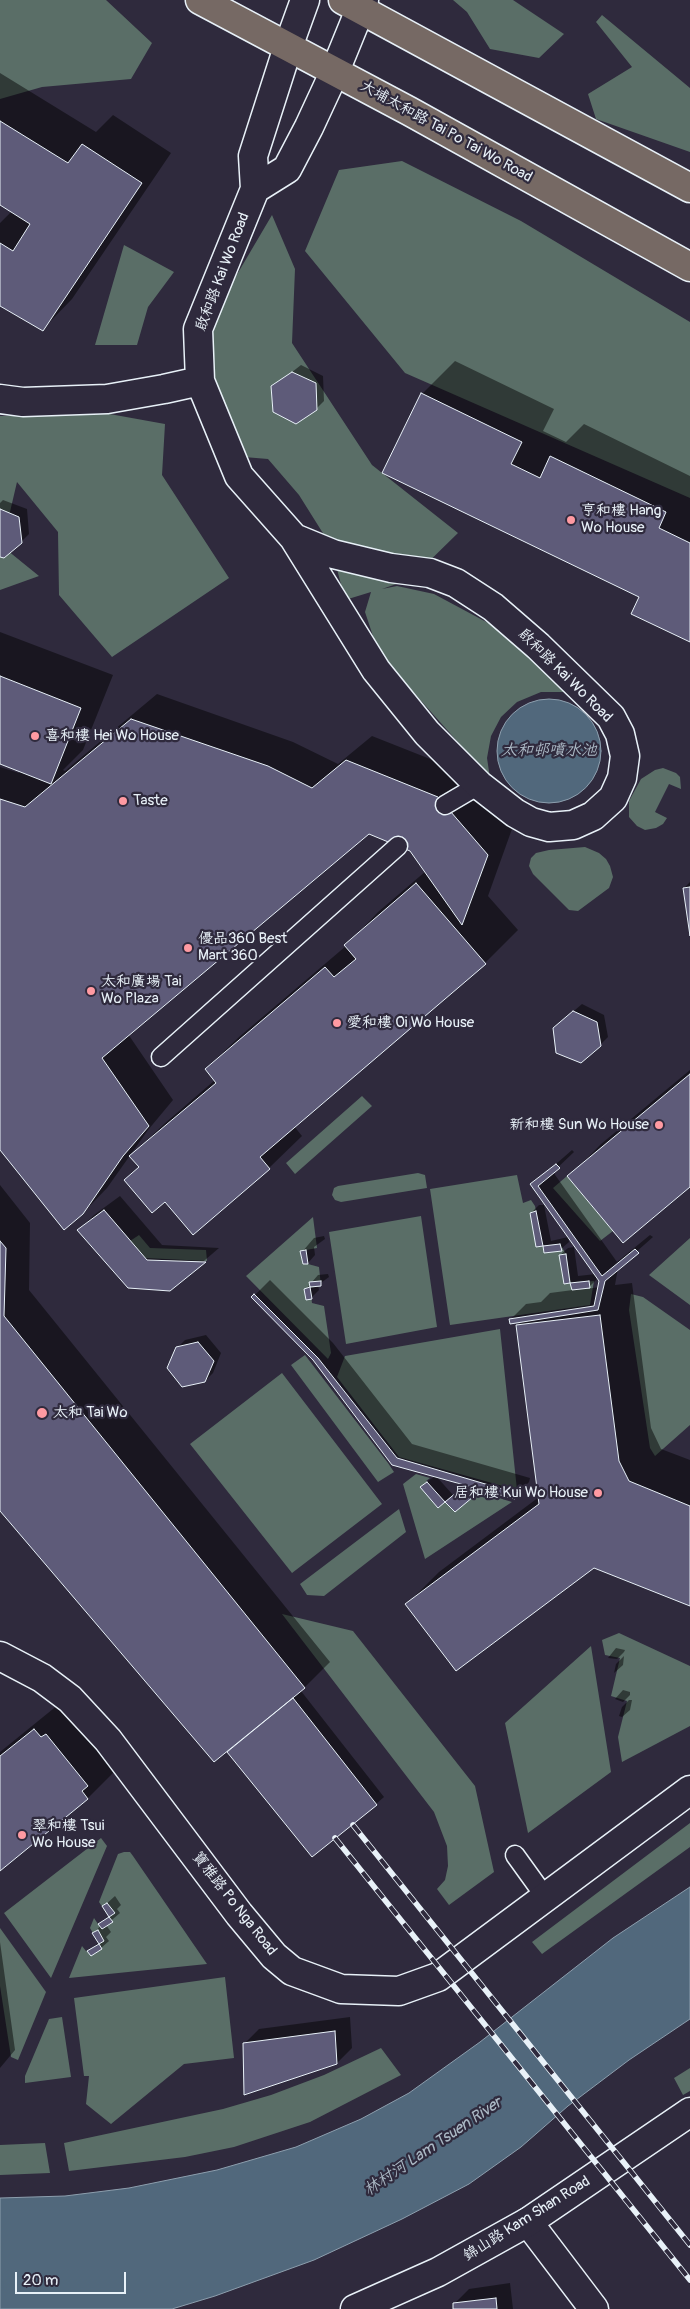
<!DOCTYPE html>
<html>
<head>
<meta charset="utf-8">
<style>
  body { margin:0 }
  #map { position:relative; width:690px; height:2309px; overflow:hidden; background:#2f2a3d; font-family:Pangolin,sans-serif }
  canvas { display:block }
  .scale { position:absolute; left:15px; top:2272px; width:111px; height:22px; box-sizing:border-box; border:2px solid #e8f1f8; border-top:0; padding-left:6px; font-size:15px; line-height:18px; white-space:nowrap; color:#e8f1f8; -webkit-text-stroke:4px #2f2a3d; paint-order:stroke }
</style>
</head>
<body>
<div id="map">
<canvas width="690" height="2309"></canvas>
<div class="scale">20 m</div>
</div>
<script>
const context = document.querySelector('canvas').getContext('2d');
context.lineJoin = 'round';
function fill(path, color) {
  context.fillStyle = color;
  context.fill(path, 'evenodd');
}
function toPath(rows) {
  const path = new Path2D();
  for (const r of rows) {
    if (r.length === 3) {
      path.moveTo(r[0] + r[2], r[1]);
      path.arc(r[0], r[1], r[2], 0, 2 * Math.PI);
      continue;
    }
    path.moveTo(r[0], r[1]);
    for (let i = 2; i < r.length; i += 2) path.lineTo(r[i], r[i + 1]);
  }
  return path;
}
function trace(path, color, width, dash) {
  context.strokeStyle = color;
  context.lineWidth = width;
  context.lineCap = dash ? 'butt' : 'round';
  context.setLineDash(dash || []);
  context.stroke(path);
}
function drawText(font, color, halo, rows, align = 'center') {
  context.font = font + ' Pangolin,"LXGW WenKai TC",sans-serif';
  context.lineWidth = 4.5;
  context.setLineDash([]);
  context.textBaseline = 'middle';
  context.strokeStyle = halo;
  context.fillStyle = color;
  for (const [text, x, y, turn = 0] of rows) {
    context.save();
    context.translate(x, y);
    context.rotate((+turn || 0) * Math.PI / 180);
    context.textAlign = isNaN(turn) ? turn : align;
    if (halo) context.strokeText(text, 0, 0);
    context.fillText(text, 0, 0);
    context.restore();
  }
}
const green = toPath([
  [0,0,106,0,152,43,131,79,42,87,0,99],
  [453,0,513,0,564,34,539,58,490,49,467,12],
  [602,15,690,88,690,152,596,119,588,94,632,67,596,22],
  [402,161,521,221,690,322,690,498,405,373,305,251,339,170],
  [272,215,295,269,292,343,372,465,458,533,411,579,382,589,397,586,434,594,505,632,572,692,541,692,517,702,501,717,491,736,487,758,490,778,390,666,374,639,365,612,371,592,345,600,331,546,299,495,268,459,244,457,208,358,219,305],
  [124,245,174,272,148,307,137,345,95,345],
  [104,413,165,424,162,475,229,578,112,657,59,595,58,532,17,482,2,546,39,576,0,590,0,416,46,416],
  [663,768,676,773,680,777,681,789,669,784,655,812,667,818,663,824,656,828,645,830,637,826,629,817,629,801,641,779,655,770],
  [585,847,599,853,606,859,610,866,613,877,609,888,578,911,569,910,533,874,529,866,531,858,536,853,549,850],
  [362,1096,372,1106,295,1174,286,1163],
  [418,1173,425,1175,427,1188,341,1202,335,1200,332,1195,334,1188,338,1186],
  [517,1175,523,1203,531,1200,535,1206,543,1246,560,1244,566,1254,571,1283,594,1281,590,1305,450,1325,430,1189],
  [567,1176,613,1231,600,1241,553,1188],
  [421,1216,437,1327,346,1344,329,1232],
  [313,1217,317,1248,306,1250,308,1264,319,1267,321,1286,310,1288,312,1303,324,1306,331,1353,328,1359,246,1276],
  [139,1235,150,1248,206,1250,207,1261,145,1258,130,1241],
  [690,1238,690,1305,649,1275],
  [631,1294,643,1297,690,1330,690,1425,655,1456,650,1448,629,1310],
  [500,1329,517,1490,399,1457,337,1377,345,1356],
  [305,1355,388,1463,394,1472,378,1482,291,1365],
  [282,1373,382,1504,292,1573,190,1444],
  [416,1474,430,1478,426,1481,445,1502,463,1487,512,1502,425,1559,403,1484],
  [399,1509,406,1532,324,1596,307,1595,300,1584],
  [282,1614,353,1631,475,1786,494,1872,449,1905,437,1889,445,1880,448,1866,447,1846,434,1812],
  [619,1633,690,1666,690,1726,622,1762,618,1737,627,1701,611,1696,620,1658,605,1655,602,1640],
  [591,1646,611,1772,528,1833,505,1723],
  [690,1823,690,1847,542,1954,532,1942],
  [101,1838,107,1846,51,1978,4,1913],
  [124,1852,130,1852,133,1856,207,1964,69,1978,82,1946,86,1951,99,1944,90,1928,94,1918,98,1924,109,1917,99,1902,118,1854],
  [0,1928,46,1992,18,2060,11,2057,0,1986],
  [225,1977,234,2058,184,2064,111,2124,86,2104,89,2076,84,2076,74,1998],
  [62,2017,71,2077,25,2083,25,2076,49,2019],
  [381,2048,401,2075,310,2122,234,2147,185,2157,69,2171,64,2143,223,2109,271,2095,324,2075],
  [690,2068,690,2091,683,2095,674,2078],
  [45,2143,50,2173,0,2175,0,2145]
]);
const water = toPath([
  [549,751,52],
  [690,1887,690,2019,629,2060,568,2106,521,2147,469,2184,402,2219,314,2260,215,2296,172,2309,0,2309,0,2198,65,2196,129,2188,217,2170,296,2147,361,2119,409,2093,480,2042,613,1938,690,1887]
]);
const shadow = toPath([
  [0,73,96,132,113,115,171,153,72,299,43,329,0,304,0,223,12,211,0,203],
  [455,361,554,409,543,431,566,442,584,424,690,476,690,641,422,394],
  [301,365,323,376,324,401,316,409,273,387],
  [3,500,27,509,29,534,21,542,0,555,0,503],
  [0,632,113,675,83,750,63,770,65,771,157,694,293,742,338,764,372,736,463,772,512,829,488,896,518,930,485,963,294,1126,302,1136,269,1168,165,1200,125,1180,140,1166,131,1156,164,1124,215,1080,206,1069,239,1037,346,946,378,912,426,871,411,850,369,833,128,1034,173,1100,148,1130,107,1188,82,1214,0,1148,0,767,19,773,20,771,0,763],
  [690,882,690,927,684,888],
  [582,1004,604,1015,608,1037,600,1045,554,1028],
  [690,1070,690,1185,569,1177,601,1144],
  [572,1150,574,1152,553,1172,617,1262,650,1235,653,1237,618,1268,615,1285,632,1283,651,1428,661,1449,690,1460,690,1605,594,1566,407,1604,439,1572,539,1497,517,1326,523,1320,511,1319,526,1304,541,1302,550,1293,573,1290,571,1282,565,1283,560,1255,568,1248,574,1247,578,1276,596,1274,532,1185],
  [596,1274,601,1280,599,1287,587,1289,597,1279],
  [0,1185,30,1223,29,1290,330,1662,301,1691,384,1797,376,1804,233,1748,0,1509],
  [120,1196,162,1245,219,1248,170,1290,79,1230,94,1215],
  [539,1205,544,1205,551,1241,568,1237,569,1242,561,1249,545,1252,531,1213],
  [324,1236,325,1239,314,1247,315,1255,308,1263,302,1252,314,1238],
  [328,1274,329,1277,318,1285,319,1290,311,1298,306,1289,318,1275],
  [270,1280,333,1343,412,1444,530,1478,529,1482,514,1498,480,1488,455,1511,445,1500,438,1506,422,1487,429,1480,436,1476,453,1495,467,1484,393,1463,314,1359,253,1297],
  [206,1335,221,1353,213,1373,205,1381,177,1348,185,1340],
  [616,1648,625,1650,624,1652,617,1659,608,1658],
  [624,1656,623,1665,614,1673,616,1664],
  [623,1690,630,1692,630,1695,623,1702,615,1699],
  [64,1700,117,1769,88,1798,0,1869,0,1752],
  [629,1700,632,1700,630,1710,622,1717,619,1716,622,1707],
  [115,1896,121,1905,117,1909,120,1913,106,1925,111,1932,106,1937,109,1941,101,1948,89,1951,99,1942,94,1933,110,1915,104,1906],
  [0,1942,15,2050,0,2068],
  [350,2017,352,2048,337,2063,244,2044,259,2029],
  [510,2283,513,2309,454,2309,454,2304,469,2289]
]);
const building = toPath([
  [0,121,68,163,82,144,142,183,43,331,0,306,0,243,13,251,30,224,0,205,0,121],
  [292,372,316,383,317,410,296,424,273,412,271,386,292,372],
  [421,393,522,442,511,464,540,478,550,456,666,512,659,528,690,543,690,642,631,614,639,597,382,473,421,393],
  [0,509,19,517,22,543,4,558,0,557,0,509],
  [0,676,81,708,51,784,0,764,0,676],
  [131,719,268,766,312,788,346,760,438,797,488,855,462,925,410,851,369,834,102,1058,149,1126,123,1156,83,1214,64,1230,0,1150,0,799,25,807,131,719],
  [416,883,486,964,260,1157,270,1169,193,1235,165,1202,152,1213,124,1180,139,1167,129,1156,216,1083,205,1069,325,967,334,977,356,959,344,945,416,883],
  [690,887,690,936,683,888,690,887],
  [573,1011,597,1022,601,1046,581,1063,556,1053,553,1028,573,1011],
  [690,1074,690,1187,623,1243,567,1176,690,1074],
  [556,1164,560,1168,538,1186,602,1276,635,1249,639,1253,605,1281,598,1310,510,1324,509,1319,594,1306,599,1281,530,1184,556,1164],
  [104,1210,147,1260,206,1262,170,1291,128,1288,77,1230,104,1210],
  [536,1211,543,1246,536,1247,530,1213,536,1211],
  [0,1241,6,1248,4,1316,305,1688,214,1762,0,1511,0,1241],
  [560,1244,562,1251,544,1253,543,1246,560,1244],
  [306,1250,308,1264,303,1264,300,1251,306,1250],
  [566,1254,570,1283,564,1284,559,1255,566,1254],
  [321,1281,321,1286,310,1287,309,1282,321,1281],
  [589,1281,590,1288,572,1290,570,1283,589,1281],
  [310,1287,312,1299,306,1300,304,1289,310,1287],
  [254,1294,318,1358,397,1458,516,1493,515,1499,392,1465,313,1360,251,1297,254,1294],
  [600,1315,619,1461,629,1481,690,1506,690,1606,594,1568,456,1671,405,1604,539,1504,516,1325,600,1315],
  [198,1342,214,1361,205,1382,182,1387,167,1368,176,1347,198,1342],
  [427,1482,445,1502,438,1508,420,1487,427,1482],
  [463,1487,473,1497,455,1512,445,1502,463,1487],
  [293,1698,377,1805,312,1857,227,1752,293,1698],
  [34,1729,41,1737,46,1734,88,1786,82,1791,88,1799,0,1871,0,1756,34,1729],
  [107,1903,115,1913,109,1917,102,1906,107,1903],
  [109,1917,113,1922,102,1929,98,1924,109,1917],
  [98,1930,104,1941,99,1944,92,1933,98,1930],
  [99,1944,102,1949,91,1956,87,1951,99,1944],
  [335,2031,337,2064,244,2095,243,2043,335,2031],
  [496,2298,497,2309,453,2309,453,2303,496,2298]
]);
const service = toPath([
  [445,805,479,785],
  [161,1057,398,846],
  [515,1855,546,1898]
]);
const minor = toPath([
  [288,47,253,156,255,189,198,329,200,381,239,476,294,538,376,670,427,733,479,785,515,813,531,822,549,827,573,825,593,816,613,798,622,778,625,756,620,734,611,717,538,646,493,607,456,583,430,573,391,568,333,554,294,538],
  [255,189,287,169,309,127,335,71],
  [0,399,23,402,107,399,164,389,200,381],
  [528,2222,594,2309]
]);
const tertiary = toPath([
  [0,1656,42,1678,70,1699,108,1740,239,1914,274,1956,292,1971,341,1989,399,1991,438,1977,690,1790],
  [355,2309,438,2272,528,2222,690,2112]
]);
const secondary = toPath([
  [288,47,305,0],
  [335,71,364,0]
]);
const primary = toPath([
  [200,0,409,111,690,267],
  [343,0,690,188]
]);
const rail = toPath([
  [353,1825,690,2245],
  [335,1838,690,2280]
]);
const markers = [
  [571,520,5,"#ff9aa2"],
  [35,736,5,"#ff9aa2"],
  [123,801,5,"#ff9aa2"],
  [188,948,5,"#ff9aa2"],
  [91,991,5,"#ff9aa2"],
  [337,1023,5,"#ff9aa2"],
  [659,1125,5,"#ff9aa2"],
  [42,1413,6,"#ff9aa2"],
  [598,1493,5,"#ff9aa2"],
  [22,1835,5,"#ff9aa2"]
];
const streetNames = [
  ["大埔太和路 Tai Po Tai Wo Road",446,132,29],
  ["啟和路 Kai Wo Road",223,272,-69],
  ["啟和路 Kai Wo Road",565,676,45],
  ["寶雅路 Po Nga Road",234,1904,52],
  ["錦山路 Kam Shan Road",527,2219,-32]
];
const poiNames = [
  ["亨和樓 Hang",581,511],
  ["Wo House",581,528],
  ["喜和樓 Hei Wo House",45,736],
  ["Taste",133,801],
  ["優品360 Best",198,939],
  ["Mart 360",198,956],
  ["太和廣場 Tai",101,982],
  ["Wo Plaza",101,999],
  ["愛和樓 Oi Wo House",347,1023],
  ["新和樓 Sun Wo House",649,1125,"right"],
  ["太和 Tai Wo",53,1413],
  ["居和樓 Kui Wo House",588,1493,"right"],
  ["翠和樓 Tsui",32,1826],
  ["Wo House",32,1843]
];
const waterNames = [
  ["太和邨噴水池",549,751],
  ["林村河 Lam Tsuen River",433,2147,-34]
];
fill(green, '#5a6e67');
fill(water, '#51687c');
trace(water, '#8d9fae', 1);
fill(shadow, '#0007');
fill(building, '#5e5b79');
trace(building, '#e8f1f8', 1);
trace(service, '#e8f1f8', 21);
trace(minor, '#e8f1f8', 31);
trace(tertiary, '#e8f1f8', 31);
trace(secondary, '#e8f1f8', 31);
trace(primary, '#e8f1f8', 31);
trace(service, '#2f2a3d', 18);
trace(minor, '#2f2a3d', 28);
trace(tertiary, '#2f2a3d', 28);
trace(secondary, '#2f2a3d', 28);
trace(primary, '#766964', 28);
trace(rail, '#e8f1f8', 5.5);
trace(rail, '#2f2a3d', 4, [11]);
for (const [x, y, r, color] of markers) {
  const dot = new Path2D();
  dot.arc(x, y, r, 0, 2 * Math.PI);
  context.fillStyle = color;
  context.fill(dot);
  trace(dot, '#2f2a3d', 2);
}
drawText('15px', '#e8f1f8', '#2f2a3d', streetNames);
drawText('15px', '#e8f1f8', '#2f2a3d', poiNames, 'left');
drawText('italic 16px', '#acbac6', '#2f2a3d', waterNames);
</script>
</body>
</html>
